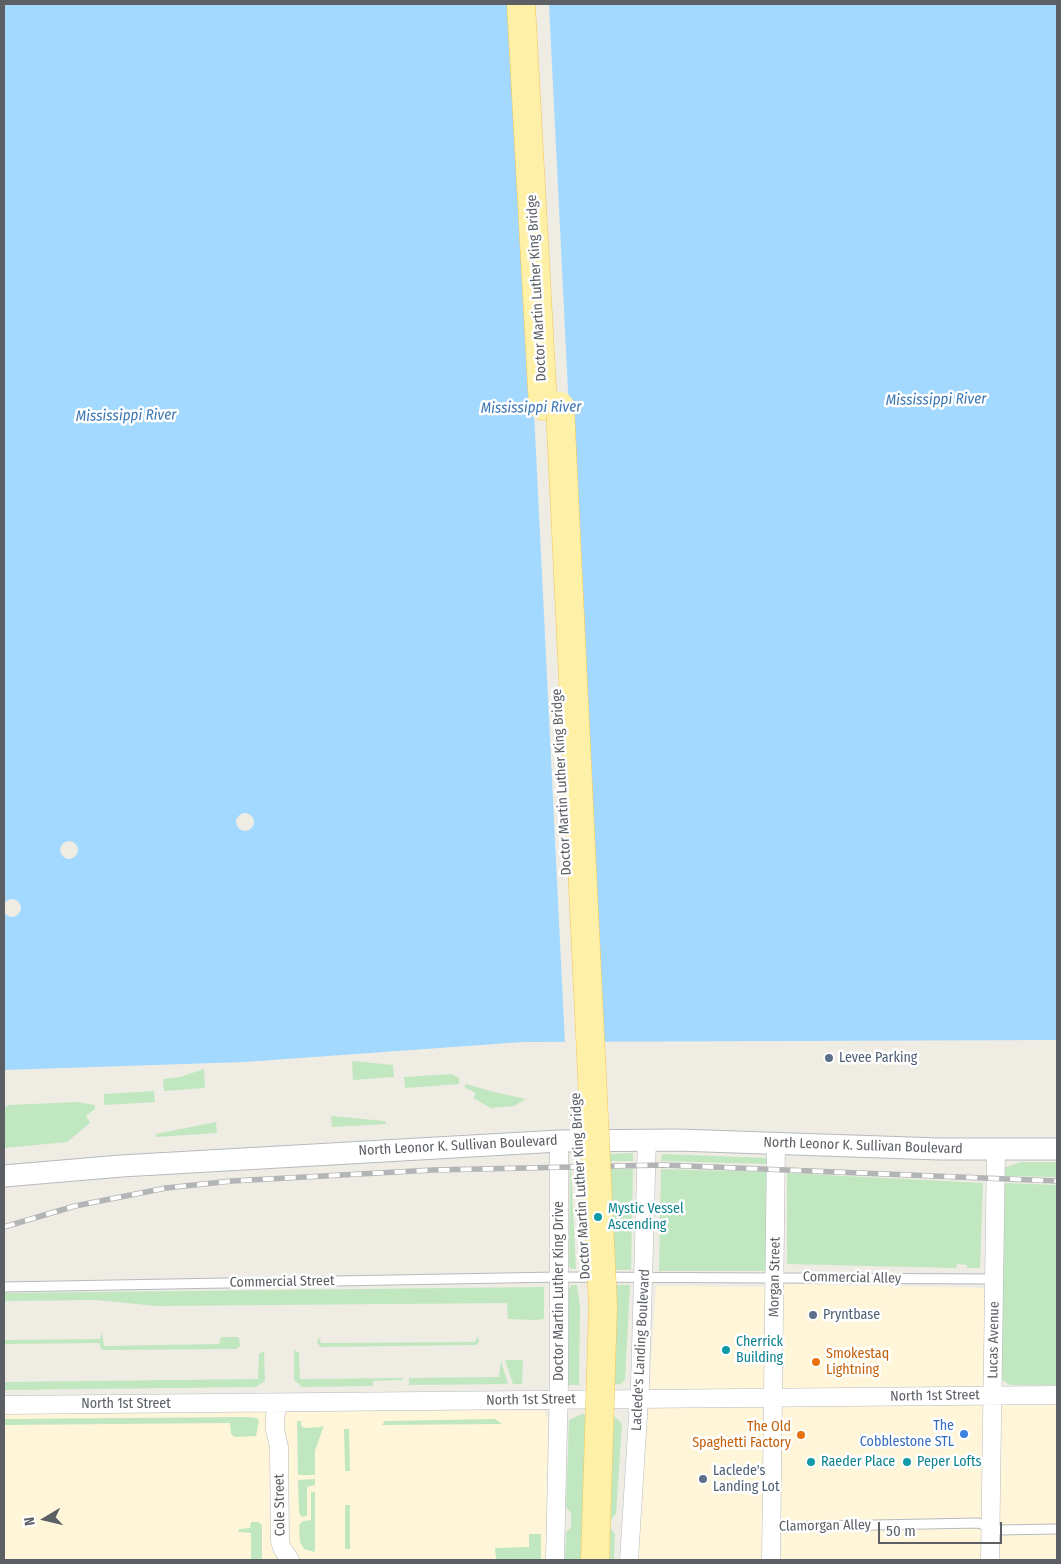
<!DOCTYPE html>
<html>
<head>
<meta charset="utf-8">
<style>
  body { margin:0 }
  #map { position:relative; width:1061px; height:1564px; overflow:hidden; background:#efece4; font-family:"Fira Sans Condensed",sans-serif }
  canvas { display:block }
  .frame { position:absolute; inset:0; border:5px solid #5c6065; pointer-events:none }
  .north { position:absolute; left:20px; top:1494px; width:50px; height:50px; -webkit-text-stroke:4px #fff; paint-order:stroke; rotate:261deg; font-size:14px; font-weight:700; line-height:20px; text-align:center; color:#5c6065 }
  .north::after { content:''; display:block; margin:auto; width:18px; height:22px; background:#5c6065; clip-path:polygon(50% 0,100% 100%,50% 72%,0 100%) }
  .scale { position:absolute; left:878px; top:1522px; width:124px; height:22px; box-sizing:border-box; border:2px solid #5c6065; border-top:0; padding-left:6px; font-size:15px; line-height:18px; white-space:nowrap; color:#5c6065; -webkit-text-stroke:4px #fff; paint-order:stroke }
</style>
</head>
<body>
<div id="map">
<canvas width="1061" height="1564"></canvas>
<div class="frame"></div>
<div class="north">N</div>
<div class="scale">50 m</div>
</div>
<script>
const context = document.querySelector('canvas').getContext('2d');
context.lineJoin = 'round';
function fill(path, color) {
  context.fillStyle = color;
  context.fill(path, 'evenodd');
}
function toPath(rows) {
  const path = new Path2D();
  for (const r of rows) {
    if (r.length === 3) {
      path.moveTo(r[0] + r[2], r[1]);
      path.arc(r[0], r[1], r[2], 0, 2 * Math.PI);
      continue;
    }
    path.moveTo(r[0], r[1]);
    for (let i = 2; i < r.length; i += 2) path.lineTo(r[i], r[i + 1]);
  }
  return path;
}
function trace(path, color, width, dash) {
  context.strokeStyle = color;
  context.lineWidth = width;
  context.lineCap = dash ? 'butt' : 'round';
  context.setLineDash(dash || []);
  context.stroke(path);
}
function drawText(font, color, halo, rows, align = 'center') {
  context.font = font + ' "Fira Sans Condensed",sans-serif';
  context.lineWidth = 5;
  context.setLineDash([]);
  context.textBaseline = 'middle';
  context.strokeStyle = halo;
  context.fillStyle = color;
  for (const [text, x, y, turn = 0] of rows) {
    context.save();
    context.translate(x, y);
    context.rotate((+turn || 0) * Math.PI / 180);
    context.textAlign = isNaN(turn) ? turn : align;
    if (halo) context.strokeText(text, 0, 0);
    context.fillText(text, 0, 0);
    context.restore();
  }
}
const commercial = toPath([
  [788,1284,985,1288,985,1404,1057,1404,1057,1560,638,1560,656,1288,659,1286,763,1287],
  [543,1410,548,1418,547,1560,4,1560,4,1414]
]);
const green = toPath([
  [352,1061,393,1065,394,1077,353,1080],
  [204,1069,205,1088,164,1091,163,1079,180,1077],
  [452,1074,459,1078,459,1084,405,1088,404,1077],
  [466,1084,494,1092,526,1099,514,1106,491,1108,473,1098,476,1093,464,1087],
  [154,1091,155,1102,104,1105,104,1094],
  [77,1102,95,1105,95,1109,86,1116,90,1123,67,1142,4,1148,4,1108,9,1105],
  [331,1116,385,1121,386,1124,332,1127],
  [216,1122,217,1133,156,1137,156,1134],
  [633,1153,633,1161,606,1161,606,1154],
  [662,1154,768,1158,768,1164,661,1161],
  [1021,1162,1057,1162,1057,1177,1004,1176,1004,1168],
  [570,1169,571,1169,576,1269,571,1269,569,1266],
  [607,1169,633,1169,631,1270,612,1270],
  [661,1169,768,1172,766,1271,659,1271],
  [787,1173,983,1183,980,1268,967,1268,967,1265,957,1264,956,1268,787,1264],
  [1003,1183,1057,1185,1057,1385,1010,1385,1002,1380],
  [571,1285,577,1285,580,1307,579,1385,568,1385,569,1289],
  [612,1285,630,1285,625,1380,621,1384,612,1385],
  [544,1287,544,1319,535,1320,508,1319,507,1303,157,1306,96,1300,4,1301,4,1293],
  [102,1332,104,1346,219,1344,221,1337,237,1337,239,1338,240,1346,236,1349,105,1350,101,1349,100,1343,4,1344,4,1340,100,1339],
  [478,1336,479,1342,476,1345,321,1347,317,1343,319,1337,321,1343,475,1342],
  [294,1350,299,1353,300,1379,403,1378,403,1380,373,1381,373,1386,302,1387,294,1380],
  [264,1351,265,1381,256,1387,4,1390,4,1382,258,1379,259,1354],
  [505,1360,523,1360,522,1384,513,1384],
  [501,1361,508,1384,409,1385,409,1378,499,1377],
  [582,1414,613,1415,622,1424,616,1514,611,1519,610,1528,615,1534,614,1560,565,1560,566,1532,571,1528,571,1513,566,1507,569,1420],
  [248,1417,257,1418,259,1421,256,1436,235,1437,231,1434,230,1423,4,1425,4,1419],
  [495,1419,502,1424,382,1425,385,1421],
  [297,1421,301,1421,301,1425,304,1428,321,1427,324,1425,315,1451,315,1475,298,1475],
  [344,1429,349,1429,350,1471,345,1471],
  [315,1479,315,1485,307,1487,307,1516,302,1517,299,1513,298,1480],
  [311,1492,315,1492,315,1552,304,1549,300,1542,299,1525,303,1521,311,1520],
  [345,1505,350,1505,350,1549,345,1549],
  [251,1522,258,1522,262,1525,262,1560,251,1560,251,1533,238,1532,239,1529,250,1528],
  [529,1534,541,1534,541,1560,496,1560,495,1548,529,1547]
]);
const water = toPath([
  [4,4,1057,4,1057,1040,523,1042,244,1062,4,1070]
]);
const pier = toPath([
  [514,4,549,4,600,1043,565,1044],
  [245,822,9],
  [69,850,9],
  [12,908,9]
]);
const service = toPath([
  [4,1287,559,1277,995,1279],
  [772,1527,978,1523,999,1530,1057,1529]
]);
const minor = toPath([
  [279,1403,275,1416,275,1430,279,1447,280,1541,282,1548,290,1560],
  [4,1405,1057,1395],
  [555,1560,559,1381,559,1141],
  [629,1560,640,1384,647,1139],
  [771,1560,776,1143],
  [990,1560,996,1149]
]);
const tertiary = toPath([
  [4,1176,121,1166,559,1141,677,1140,940,1149,1057,1149]
]);
const primary = toPath([
  [521,4,543,406]
]);
const rail = toPath([
  [4,1227,75,1206,166,1188,232,1181,433,1170,663,1165,1057,1181]
]);
const primaryBridge = toPath([
  [560,406,603,1306,595,1560]
]);
const markers = [
  [829,1058,5,"#5c6f8a"],
  [598,1217,5,"#0f9aa8"],
  [813,1315,5,"#5c6f8a"],
  [726,1350,5,"#0f9aa8"],
  [816,1362,5,"#e8710a"],
  [964,1434,5,"#3f7fe0"],
  [801,1435,5,"#e8710a"],
  [811,1462,5,"#0f9aa8"],
  [907,1462,5,"#0f9aa8"],
  [703,1479,5,"#5c6f8a"]
];
const streetNames = [
  ["Doctor Martin Luther King Bridge",537,288,-93],
  ["Doctor Martin Luther King Bridge",562,782,-93],
  ["North Leonor K. Sullivan Boulevard",458,1146,-3],
  ["North Leonor K. Sullivan Boulevard",863,1146,2],
  ["Doctor Martin Luther King Bridge",581,1186,-93],
  ["Morgan Street",775,1277,-89],
  ["Commercial Alley",852,1278,1],
  ["Commercial Street",282,1282,-1],
  ["Doctor Martin Luther King Drive",559,1291,-90],
  ["Lucas Avenue",994,1340,-89],
  ["Laclede's Landing Boulevard",641,1350,-87],
  ["North 1st Street",935,1396,-1],
  ["North 1st Street",531,1400,-1],
  ["North 1st Street",126,1404],
  ["Cole Street",280,1505,-91],
  ["Clamorgan Alley",825,1526,-1]
];
const serviceNames = [
  ["Levee Parking",839,1058],
  ["Pryntbase",823,1315],
  ["Laclede's",713,1471],
  ["Landing Lot",713,1487]
];
const cultureNames = [
  ["Mystic Vessel",608,1209],
  ["Ascending",608,1225],
  ["Cherrick",736,1342],
  ["Building",736,1358],
  ["Raeder Place",821,1462],
  ["Peper Lofts",917,1462]
];
const foodNames = [
  ["Smokestaq",826,1354],
  ["Lightning",826,1370],
  ["The Old",791,1427,"right"],
  ["Spaghetti Factory",791,1443,"right"]
];
const shopNames = [
  ["The",954,1426],
  ["Cobblestone STL",954,1442]
];
const waterNames = [
  ["Mississippi River",936,400,-1],
  ["Mississippi River",531,408,-1],
  ["Mississippi River",126,416,-1]
];
fill(commercial, '#fff6d9');
fill(green, '#c0e7c0');
fill(water, '#a3d8ff');
fill(pier, '#efece4');
trace(service, '#b6babe', 11);
trace(minor, '#b6babe', 19);
trace(tertiary, '#b6babe', 23);
trace(primary, '#f5c757', 29);
trace(service, '#fff', 9);
trace(minor, '#fff', 18);
trace(tertiary, '#fff', 21);
trace(primary, '#fff0a8', 28);
trace(rail, '#b3b4b5', 5.5);
trace(rail, '#fff', 4, [11]);
trace(primaryBridge, '#f5c757', 29, []);
trace(primaryBridge, '#fff0a8', 28);
for (const [x, y, r, color] of markers) {
  const dot = new Path2D();
  dot.arc(x, y, r, 0, 2 * Math.PI);
  context.fillStyle = color;
  context.fill(dot);
  trace(dot, '#fff', 2);
}
drawText('14px', '#5c6065', '#fff', streetNames);
drawText('14px', '#4e5e75', '#fff', serviceNames, 'left');
drawText('14px', '#0d838f', '#fff', cultureNames, 'left');
drawText('14px', '#c56008', '#fff', foodNames, 'left');
drawText('14px', '#366cbe', '#fff', shopNames, 'right');
drawText('italic 15px', '#3d78b4', '#fff', waterNames);
</script>
</body>
</html>
